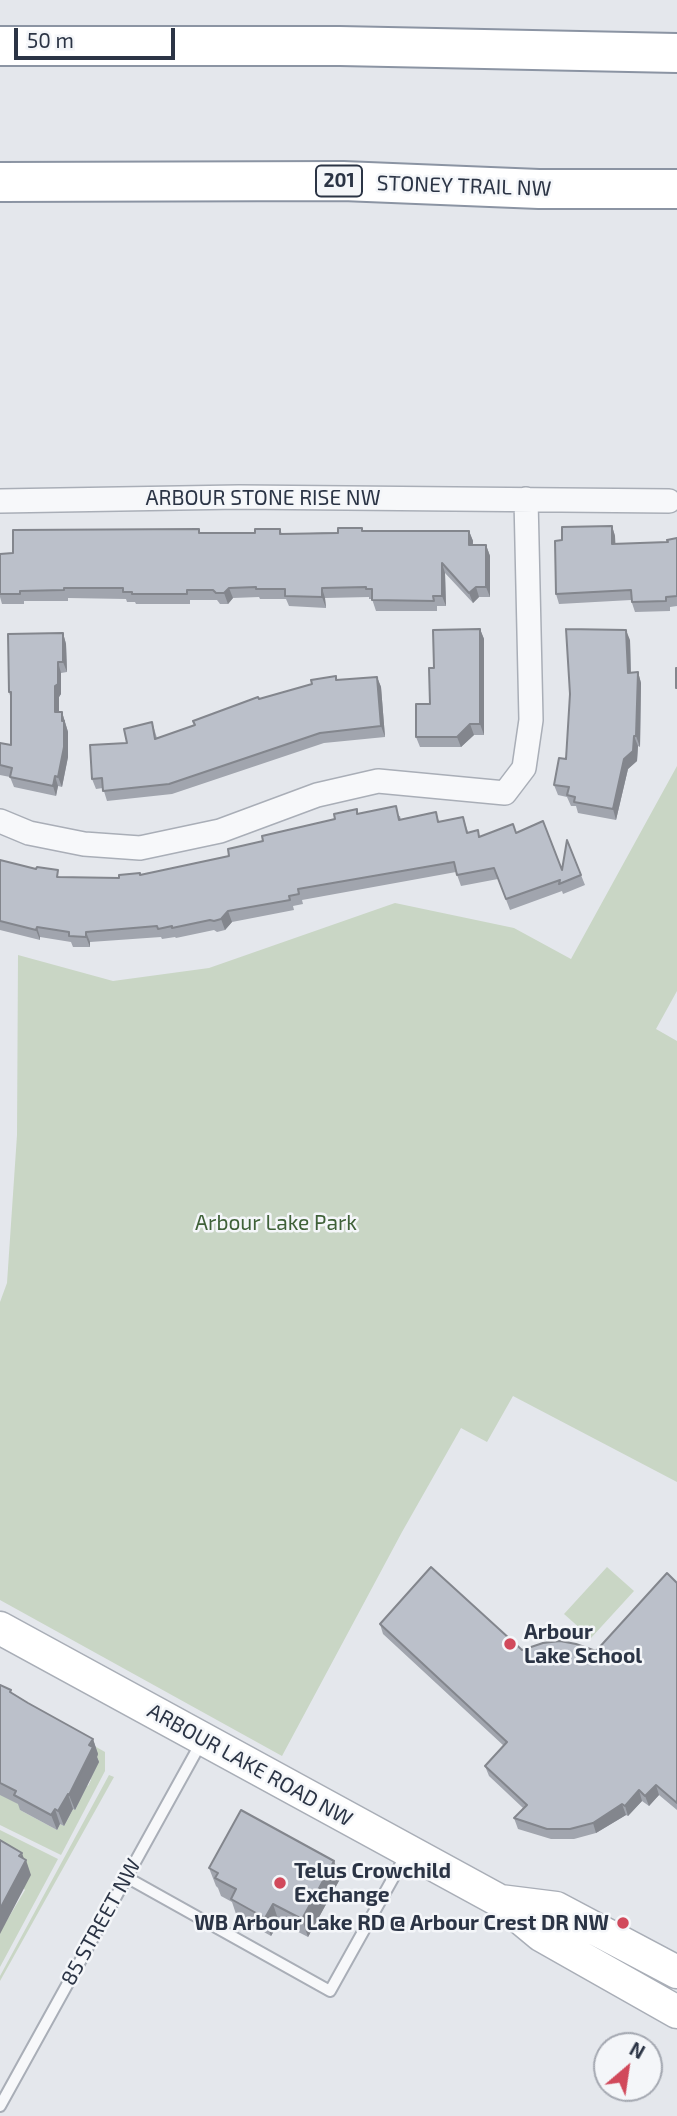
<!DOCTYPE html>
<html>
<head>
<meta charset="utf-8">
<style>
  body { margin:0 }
  #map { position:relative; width:677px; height:2116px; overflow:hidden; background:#e4e7ec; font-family:"Exo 2",sans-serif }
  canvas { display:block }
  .north { position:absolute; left:593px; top:2032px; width:70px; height:70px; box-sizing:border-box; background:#f4f6f9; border:2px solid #a4a8b1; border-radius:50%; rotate:29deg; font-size:19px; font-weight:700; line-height:28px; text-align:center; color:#2b3445 }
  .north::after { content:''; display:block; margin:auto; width:24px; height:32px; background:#d1495b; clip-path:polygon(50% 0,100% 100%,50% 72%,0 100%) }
  .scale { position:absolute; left:14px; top:28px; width:161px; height:32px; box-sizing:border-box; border:4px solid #2b3445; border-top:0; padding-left:9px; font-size:21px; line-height:24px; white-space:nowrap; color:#2b3445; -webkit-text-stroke:5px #f4f6f9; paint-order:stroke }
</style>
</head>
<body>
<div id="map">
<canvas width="677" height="2116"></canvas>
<div class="north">N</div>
<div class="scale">50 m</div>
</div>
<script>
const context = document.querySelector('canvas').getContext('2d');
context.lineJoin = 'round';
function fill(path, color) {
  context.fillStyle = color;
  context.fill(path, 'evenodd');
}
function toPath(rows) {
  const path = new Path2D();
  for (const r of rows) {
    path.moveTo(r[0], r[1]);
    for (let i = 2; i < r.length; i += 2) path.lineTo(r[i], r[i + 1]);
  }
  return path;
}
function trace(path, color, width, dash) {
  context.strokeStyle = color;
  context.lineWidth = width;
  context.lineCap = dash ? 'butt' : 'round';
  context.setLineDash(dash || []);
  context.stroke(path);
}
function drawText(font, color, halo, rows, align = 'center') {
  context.font = font + ' "Exo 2",sans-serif';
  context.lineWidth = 5;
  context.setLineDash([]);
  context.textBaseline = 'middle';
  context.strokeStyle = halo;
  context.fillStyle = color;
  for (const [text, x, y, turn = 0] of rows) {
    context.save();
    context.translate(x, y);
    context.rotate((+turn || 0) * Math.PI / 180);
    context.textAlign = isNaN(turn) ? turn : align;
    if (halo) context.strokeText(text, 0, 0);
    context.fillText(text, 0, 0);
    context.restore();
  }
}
const green = toPath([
  [677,766,677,991,656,1029,677,1041,677,1482,513,1396,487,1442,461,1428,402,1532,282,1756,0,1600,0,1302,7,1283,17,1135,18,955,113,981,209,968,395,903,514,928,571,959],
  [607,1567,634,1591,591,1638,564,1614],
  [0,1692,105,1752,105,1771,61,1855,0,1825,0,1792,22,1806,20,1810,57,1830,60,1824,64,1826,73,1809,75,1810,78,1804,75,1802,84,1784,88,1786,91,1780],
  [109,1775,114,1777,0,1981,0,1976],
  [0,1830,58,1859,0,1967,0,1932,25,1890,0,1856]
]);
const lane = toPath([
  [126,1877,330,1991,407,1853],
  [0,2106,202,1741]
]);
const street = toPath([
  [0,501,239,497,669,501],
  [0,821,29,833,84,844,140,848,220,831,317,795,378,781,505,793,524,768,531,720,526,499]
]);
const secondary = toPath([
  [0,1628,500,1901,541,1935,677,2012],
  [500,1901,556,1908,677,1972]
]);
const highway = toPath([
  [0,46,340,46,677,53],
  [0,182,343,181,539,189,677,189]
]);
const wall = toPath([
  [612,526,615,536,615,544,668,542,677,538,677,606,670,607,670,611,635,612,631,600,559,604,556,594,562,540],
  [280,529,282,534,363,531,469,531,473,541,473,545,486,545,490,556,490,597,479,597,473,603,445,573,446,606,437,606,437,611,376,611,372,599,369,599,369,597,325,598,326,608,289,606,286,599,260,599,259,597,233,598,228,604,220,604,217,600,190,600,190,604,136,604,135,602,127,602,126,599,68,598,68,601,24,601,24,604,2,604,0,597,0,554,201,533,255,533],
  [480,629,484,639,484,735,474,735,461,747,420,747,416,737,430,704],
  [63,633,66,644,67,672,61,673,61,694,59,697,59,712,62,712,68,732,68,757,62,787,58,786,56,796,14,787,10,777,0,775,0,743,11,745,11,699,9,692],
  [630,640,631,672,638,672,641,683,640,747,638,746,637,761,628,769,616,820,578,813,576,806,571,806,567,797,558,795,554,785],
  [377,677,381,687,385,737,324,743,172,794,107,801,103,788,96,789,92,779,127,743,152,722,157,738,195,725,259,699,337,680],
  [357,809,358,814,400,816,401,820,436,812,439,822,463,817,468,832,480,837,516,833,562,870,567,840,585,885,563,894,562,891,510,910,498,879,461,886,456,872,302,900,303,904,293,906,294,910,232,922,225,930,217,932,214,930,176,938,175,937,162,939,161,937,90,942,90,947,73,947,71,942,40,937,40,940,0,930,0,860,61,877,119,878,140,873,141,875,229,856,263,841,335,819],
  [677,1583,677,1810,659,1795,649,1806,642,1801,628,1816,626,1815,596,1833,574,1839,551,1839,518,1829,514,1818,523,1808,489,1776,485,1766,504,1746,383,1634,380,1624,522,1650,596,1651],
  [0,1685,28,1703,93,1739,98,1754,97,1757,99,1762,75,1810,73,1809,64,1826,60,1824,57,1830,20,1810,18,1804,0,1795],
  [334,1861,340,1879,308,1937,279,1922,271,1936,237,1917,232,1902,221,1896,218,1888,216,1886,209,1868]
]);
const shadedWall = toPath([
  [612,526,615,536,616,554,612,544],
  [469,531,473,541,472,556,469,545],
  [486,545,490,556,490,597,486,587],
  [442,563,445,573,446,606,442,596],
  [476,587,479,597,473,603,469,593],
  [229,588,233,598,228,604,224,593],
  [322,588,325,598,326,608,322,597],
  [480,629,484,639,484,735,480,724],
  [626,630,630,640,631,683,628,673],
  [63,633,66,644,67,672,63,662],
  [58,662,61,673,61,694,59,697,59,722,55,712,55,686],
  [638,672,641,683,640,747,636,736],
  [377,677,381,687,385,737,381,726],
  [62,712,68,732,68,757,62,787,58,777],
  [470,724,474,735,461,747,457,737],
  [634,736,638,746,637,761,628,769,616,820,613,809,624,759],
  [55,776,58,786,56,796,53,786],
  [228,911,232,922,225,930,221,919],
  [37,927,40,937,40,940,36,930],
  [86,932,90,942,90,947,86,937],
  [93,1739,98,1754,97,1757,99,1762,75,1810,69,1795],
  [656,1785,659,1795,649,1806,645,1796],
  [639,1790,642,1801,628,1816,625,1806],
  [68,1794,73,1809,64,1826,58,1811],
  [622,1804,626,1815,596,1833,593,1823],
  [55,1809,60,1824,57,1830,51,1815],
  [22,1853,25,1862,26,1860,31,1875,0,1934,0,1909],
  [334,1861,340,1879,308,1937,302,1919],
  [273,1904,279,1922,271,1936,265,1918]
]);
const building = toPath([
  [612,526,612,544,668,542,667,540,677,538,677,596,666,597,666,601,632,602,631,590,556,594,555,541,562,540,562,527,612,526],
  [338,528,362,528,362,531,469,531,469,545,486,545,486,587,476,587,469,593,442,563,442,596,433,596,434,601,372,600,372,589,366,589,366,587,322,588,322,597,285,596,285,589,256,589,256,587,229,588,224,593,216,593,213,590,187,590,187,594,132,594,132,592,123,592,123,588,64,588,64,590,20,591,20,594,0,594,0,554,13,553,13,530,199,529,199,533,255,533,255,529,280,529,280,534,338,533,338,528],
  [480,629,480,724,470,724,457,737,416,737,416,704,430,704,429,668,434,668,433,630,480,629],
  [566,629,626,630,628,673,638,672,636,736,634,736,633,751,624,759,613,809,574,802,575,797,567,795,569,787,554,785,559,758,566,759,570,694,566,629],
  [63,633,63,662,58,662,58,684,55,686,55,712,62,712,62,721,64,721,64,747,58,777,55,776,53,786,10,777,12,768,0,765,0,743,11,745,11,692,9,692,8,634,63,633],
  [676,668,677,668,677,688,676,688,676,668],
  [336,676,336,680,377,677,381,726,320,733,169,784,103,791,102,778,92,779,90,745,127,743,124,729,152,722,155,739,195,725,193,721,258,697,259,699,312,684,311,680,336,676],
  [396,806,399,820,436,812,438,822,463,817,467,833,478,830,479,837,513,824,516,833,543,821,562,870,567,840,581,875,559,884,560,880,506,899,494,868,457,875,454,862,298,889,299,894,289,896,290,900,228,911,221,919,214,921,210,920,172,928,172,926,158,929,157,926,86,932,86,937,69,936,69,932,37,927,36,930,0,921,0,860,36,869,37,867,58,870,57,877,119,878,119,875,140,873,140,875,229,856,228,849,263,841,262,836,335,819,334,814,357,809,357,814,396,806],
  [431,1567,522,1650,543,1643,560,1641,576,1644,596,1651,667,1573,677,1583,677,1803,656,1785,645,1796,639,1790,625,1806,622,1804,593,1823,570,1829,547,1829,514,1818,527,1805,485,1766,507,1742,380,1624,431,1567],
  [0,1685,11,1690,10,1692,28,1703,93,1739,89,1745,93,1747,69,1795,68,1794,58,1811,55,1809,51,1815,14,1795,16,1791,0,1783,0,1685],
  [241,1810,334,1861,302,1919,273,1904,265,1918,231,1899,236,1889,215,1878,218,1873,209,1868,241,1810],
  [0,1840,22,1853,19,1856,26,1860,0,1909,0,1840]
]);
const markers = [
  [510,1644,7,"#d1495b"],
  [280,1883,7,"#d1495b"],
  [623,1923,7,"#d1495b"]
];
const shields = [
  [339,181,46]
];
const shieldNames = [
  ["201",339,181]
];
const streetNames = [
  ["STONEY TRAIL NW",464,186,2],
  ["ARBOUR STONE RISE NW",263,498],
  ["ARBOUR LAKE ROAD NW",250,1765,29],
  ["85 STREET NW",101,1922,-61]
];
const parkNames = [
  ["Arbour Lake Park",276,1223]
];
const poiNames = [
  ["Arbour",524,1632],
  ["Lake School",524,1656],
  ["Telus Crowchild",294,1871],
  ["Exchange",294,1895],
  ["WB Arbour Lake RD @ Arbour Crest DR NW",609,1923,"right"]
];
fill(green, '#c9d6c5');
trace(lane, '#a9aeb7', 14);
trace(street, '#a9aeb7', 26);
trace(secondary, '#a9aeb7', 35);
trace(highway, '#8b94a3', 42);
trace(lane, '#f7f8fa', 10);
trace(street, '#f7f8fa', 23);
trace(secondary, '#fff', 32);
trace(highway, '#fff', 38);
fill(wall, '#a1a5ae');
fill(shadedWall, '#83868d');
fill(building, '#bbc0ca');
trace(building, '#83868d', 2);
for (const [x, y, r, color] of markers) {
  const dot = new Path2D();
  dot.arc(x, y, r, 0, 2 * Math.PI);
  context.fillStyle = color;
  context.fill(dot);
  trace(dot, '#f4f6f9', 2.5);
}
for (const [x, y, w] of shields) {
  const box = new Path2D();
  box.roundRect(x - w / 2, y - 15.5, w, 31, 5);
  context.fillStyle = '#f4f6f9';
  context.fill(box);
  trace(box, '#2b3445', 2);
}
drawText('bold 19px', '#2b3445', null, shieldNames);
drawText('21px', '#2b3445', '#f4f6f9', streetNames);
drawText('21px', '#3f6138', '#f4f6f9', parkNames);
drawText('bold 21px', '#2b3445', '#f4f6f9', poiNames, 'left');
</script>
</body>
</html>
